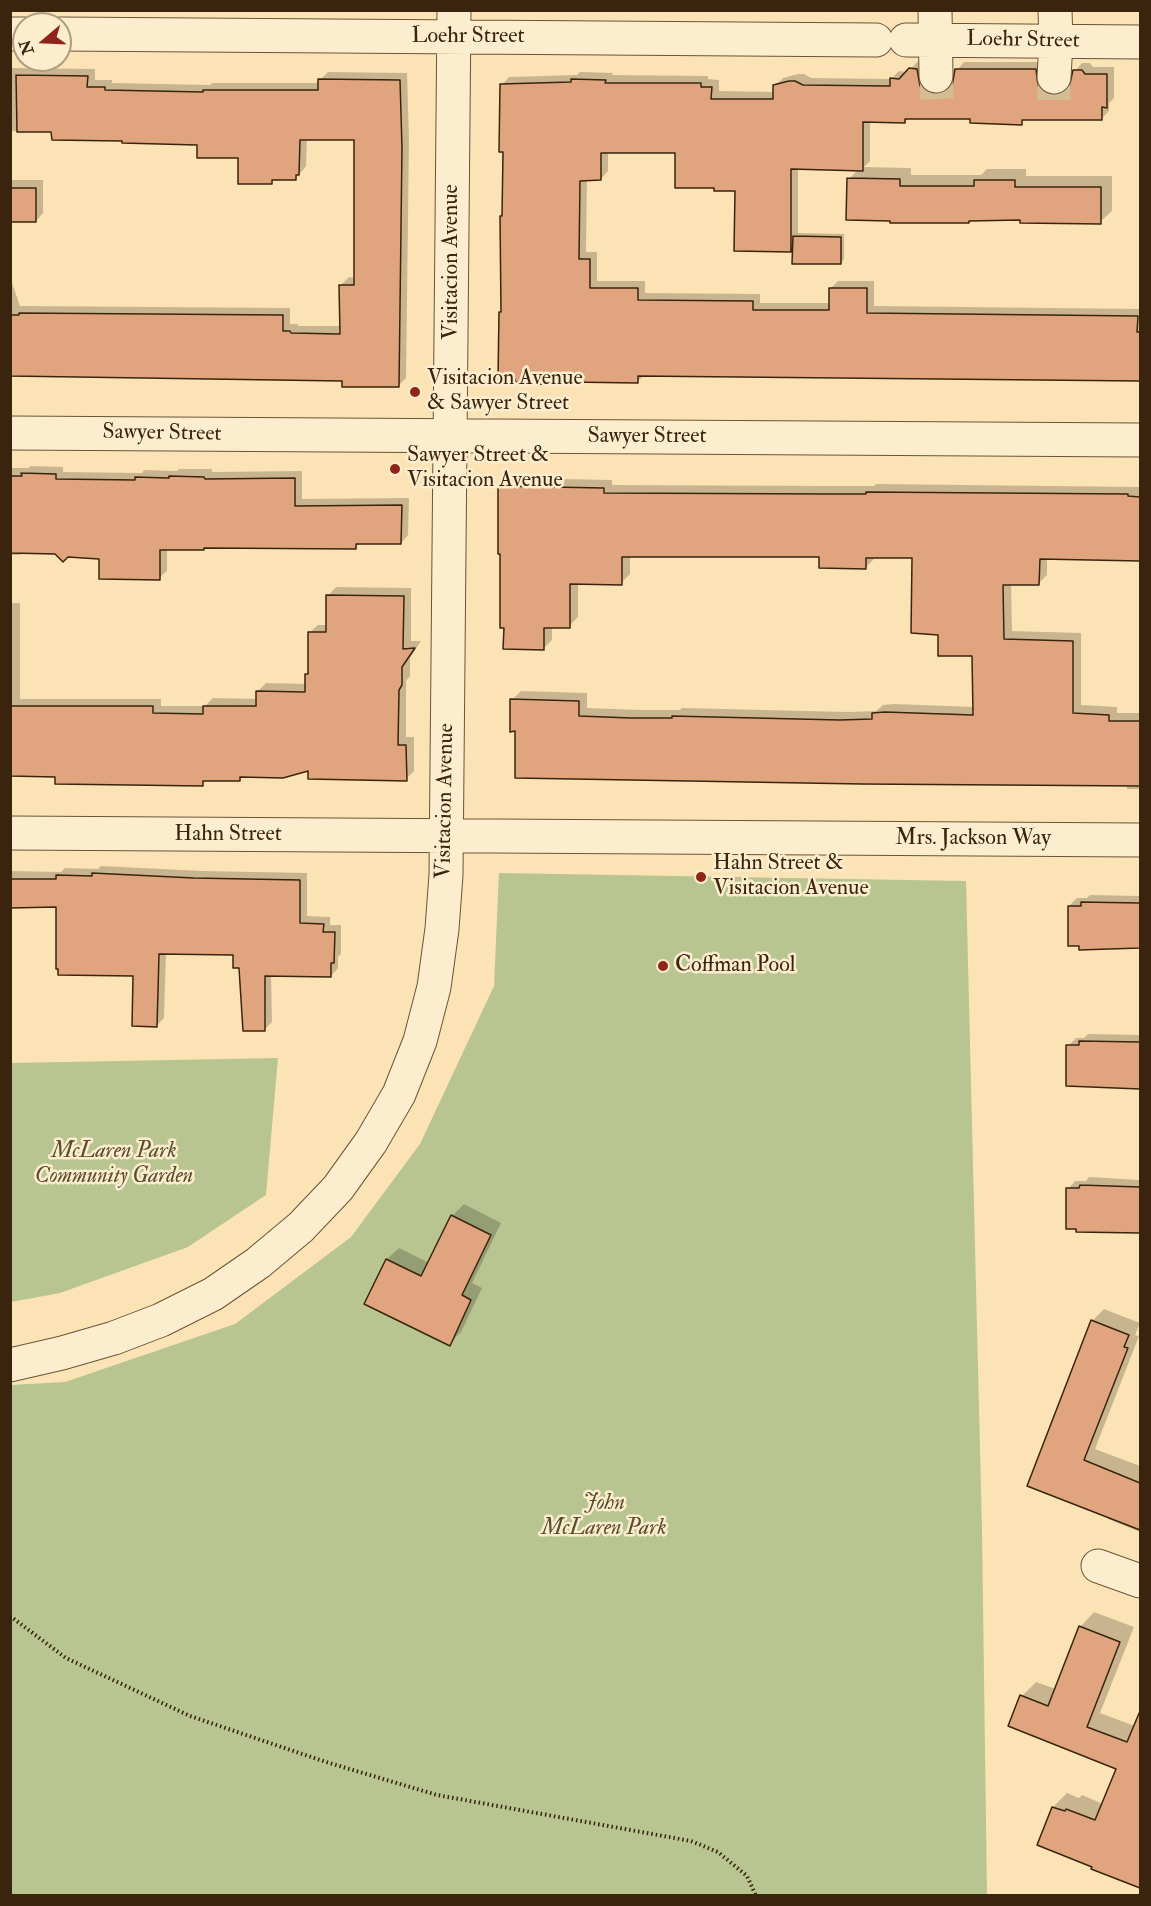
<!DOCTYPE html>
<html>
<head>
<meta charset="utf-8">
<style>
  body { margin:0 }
  #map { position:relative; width:1151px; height:1906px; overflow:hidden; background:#fbe3b5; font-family:"IM FELL Double Pica",serif }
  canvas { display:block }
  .frame { position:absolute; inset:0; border:12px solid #3a240d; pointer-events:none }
  .north { position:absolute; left:12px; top:12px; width:60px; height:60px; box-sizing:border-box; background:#fcedcf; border:2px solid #ae9d81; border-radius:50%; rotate:251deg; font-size:16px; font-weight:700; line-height:24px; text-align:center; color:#3a240d }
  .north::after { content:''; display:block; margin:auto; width:21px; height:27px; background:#8f2418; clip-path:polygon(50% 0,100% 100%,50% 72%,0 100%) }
</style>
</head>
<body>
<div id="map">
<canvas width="1151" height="1906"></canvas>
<div class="frame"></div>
<div class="north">N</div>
</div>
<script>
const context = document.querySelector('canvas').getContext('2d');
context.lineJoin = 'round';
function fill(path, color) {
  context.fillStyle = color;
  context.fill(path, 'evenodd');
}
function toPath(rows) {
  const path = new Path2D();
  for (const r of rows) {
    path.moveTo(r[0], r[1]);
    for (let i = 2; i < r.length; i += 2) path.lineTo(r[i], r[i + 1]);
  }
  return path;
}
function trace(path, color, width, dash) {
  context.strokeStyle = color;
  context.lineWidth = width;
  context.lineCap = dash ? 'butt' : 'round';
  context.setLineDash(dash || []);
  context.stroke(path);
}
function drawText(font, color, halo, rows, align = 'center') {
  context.font = font + ' "IM FELL Double Pica",serif';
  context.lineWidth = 5;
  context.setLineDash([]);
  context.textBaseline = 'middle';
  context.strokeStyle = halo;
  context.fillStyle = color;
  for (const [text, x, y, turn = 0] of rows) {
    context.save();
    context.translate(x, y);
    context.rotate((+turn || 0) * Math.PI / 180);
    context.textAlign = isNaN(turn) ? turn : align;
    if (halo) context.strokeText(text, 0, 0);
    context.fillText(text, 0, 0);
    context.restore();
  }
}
const green = toPath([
  [499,873,966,881,982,1530,987,1895,11,1895,11,1385,65,1382,235,1324,351,1237,420,1144,494,986],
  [278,1058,266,1195,188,1247,60,1293,11,1302,11,1063]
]);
const shadow = toPath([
  [918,61,924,62,946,88,954,85,957,70,964,62,1043,62,1062,89,1071,87,1075,71,1082,63,1090,63,1093,67,1114,67,1114,98,1109,103,1109,111,1101,119,1026,118,1021,123,971,118,909,118,905,122,870,121,870,161,864,167,911,168,911,175,981,175,987,169,1026,169,1026,176,1112,176,1112,211,1100,222,1022,219,849,179,859,169,798,168,798,233,844,234,844,259,841,263,794,246,790,251,737,190,676,152,608,151,608,171,601,179,587,179,586,252,597,252,597,281,645,281,645,293,760,294,760,303,830,303,831,288,838,281,874,281,874,306,1140,309,1140,380,644,375,638,381,503,311,501,216,504,214,504,150,502,85,509,77,577,75,580,72,613,73,612,75,708,76,708,79,719,80,719,91,775,92,775,86,783,78,798,74,804,74,811,78,891,79,899,71,908,72],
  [10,68,95,69,95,80,112,80,112,83,210,85,212,83,320,83,320,80,328,72,407,73,409,139,406,378,399,385,343,380,10,375,10,277,20,306,290,308,290,324,298,324,298,326,341,326,341,285,349,277,355,278,356,139,307,138,306,166,303,170,295,178,276,178,272,182,239,157,199,143,124,139,53,131,10,131],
  [10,180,43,180,43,213,36,221,10,221],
  [31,466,63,467,63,472,142,473,144,470,177,471,179,469,212,469,212,472,302,471,302,499,409,498,408,535,401,543,360,543,355,548,205,547,167,548,167,571,159,578,101,557,56,552,23,552,20,555,10,555,10,468,28,468],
  [508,478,612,480,612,485,840,486,874,486,876,484,1140,487,1140,553,1135,558,1047,558,1047,575,1039,583,1011,583,1012,631,1081,633,1081,705,1117,707,1117,713,1140,713,1140,789,1127,789,1127,784,517,730,512,700,521,691,587,693,587,708,641,710,680,710,682,708,849,712,876,711,883,705,894,704,974,707,973,655,939,633,913,557,874,557,874,559,865,568,820,556,630,555,630,574,621,583,578,583,578,617,569,626,552,626,552,640,543,649,505,627,499,487],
  [336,587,411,588,411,641,421,641,410,658,410,676,406,681,406,737,414,737,414,771,406,779,309,770,243,776,239,780,207,779,202,785,56,776,10,775,10,603,20,603,20,699,161,699,161,706,205,706,213,698,258,699,258,691,266,683,306,684,306,675,310,671,309,633,318,625,327,625,328,596],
  [101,866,203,871,307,873,307,916,330,917,330,925,341,925,341,954,338,957,338,968,331,976,271,975,272,1022,265,1029,235,954,166,952,164,1018,157,1025,135,975,57,906,10,907,10,871,61,872,65,868,98,869],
  [1090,895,1140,896,1140,946,1081,949,1069,906,1077,898,1087,898],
  [1088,1034,1140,1035,1140,1087,1067,1084,1068,1046,1076,1038,1084,1038],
  [1089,1177,1140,1180,1140,1232,1078,1230,1068,1189,1075,1181,1086,1181],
  [464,1204,501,1223,472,1283,482,1288,461,1332,449,1344,366,1304,387,1259,399,1248,429,1263,452,1216],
  [1104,1309,1140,1323,1135,1335,1139,1336,1095,1449,1140,1466,1140,1532,1108,1519,1109,1516,1029,1485,1092,1321],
  [1094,1612,1134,1627,1100,1713,1140,1728,1140,1887,1093,1868,1094,1866,1039,1844,1053,1807,1067,1793,1079,1798,1082,1795,1103,1804,1118,1768,1022,1696,1036,1682,1056,1689,1080,1627]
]);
const building = toPath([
  [909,68,917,69,920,86,927,93,936,95,945,92,952,86,955,69,1036,69,1038,86,1044,93,1054,96,1062,94,1069,88,1073,70,1082,70,1085,74,1107,74,1107,108,1102,107,1102,120,1022,120,1022,125,970,123,970,119,905,119,905,123,863,122,863,171,791,169,791,252,734,251,735,191,714,191,714,188,675,188,675,153,601,153,601,180,580,181,579,259,590,259,590,288,638,288,638,300,753,301,753,310,829,310,829,288,867,288,867,313,1138,316,1137,332,1140,332,1140,381,638,376,638,383,568,382,568,385,533,384,533,382,515,382,515,379,498,379,499,312,501,312,500,216,502,216,503,152,499,152,500,84,571,82,571,79,606,80,605,83,701,83,701,87,712,87,711,99,773,99,773,85,789,81,795,81,803,85,890,86,890,78,899,79,909,68],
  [16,75,88,76,87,87,105,87,105,90,203,92,203,90,318,90,318,79,400,80,402,148,399,387,342,387,342,381,10,376,10,315,19,315,19,313,283,315,283,331,290,331,291,333,340,334,339,285,354,285,354,140,300,140,299,175,296,175,296,180,272,180,272,184,238,184,238,158,197,158,197,145,122,143,122,141,52,140,51,132,17,132,16,75],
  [847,178,900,179,900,186,974,186,974,180,1015,180,1015,187,1101,187,1101,224,1020,223,1020,220,969,221,969,223,890,223,890,221,846,220,847,178],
  [10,188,36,188,36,222,10,222,10,188],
  [793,236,841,237,841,264,792,264,793,236],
  [21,473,56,474,56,479,135,480,135,477,169,478,169,476,204,477,205,479,295,478,295,506,402,505,401,544,356,544,356,549,204,548,204,550,160,550,160,580,99,579,99,559,68,557,63,562,55,554,10,553,10,476,22,476,21,473],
  [498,486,604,488,604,493,831,494,866,494,866,492,1128,494,1128,496,1140,497,1140,561,1040,559,1039,585,1003,585,1004,639,1073,641,1073,713,1109,715,1109,721,1140,721,1140,786,862,784,515,778,515,731,510,732,510,699,579,701,579,716,631,718,672,718,672,716,840,720,872,719,872,713,885,712,973,715,972,656,938,656,938,635,911,633,912,558,866,558,866,569,819,568,819,557,622,557,622,585,570,584,570,628,544,628,544,650,503,649,504,628,500,628,500,554,498,554,498,486],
  [326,595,404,596,403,649,415,648,402,667,402,685,399,690,398,745,406,745,407,781,308,779,308,771,283,778,240,777,240,781,203,781,203,786,55,784,55,777,10,776,10,706,153,706,153,713,203,714,203,706,256,706,256,691,305,692,305,674,308,674,308,632,326,632,326,595],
  [92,873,194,878,300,880,300,923,324,924,323,932,335,932,334,963,331,963,331,977,265,976,265,1031,243,1031,239,968,233,968,233,955,159,954,157,1027,132,1026,133,976,58,975,58,969,56,969,56,907,10,908,10,879,56,879,56,875,92,876,92,873],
  [1081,902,1140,903,1140,948,1079,950,1079,946,1068,946,1068,906,1081,906,1081,902],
  [1079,1041,1140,1042,1140,1089,1066,1086,1066,1045,1079,1045,1079,1041],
  [1080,1185,1140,1187,1140,1233,1076,1232,1076,1229,1066,1229,1066,1188,1079,1188,1080,1185],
  [451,1215,491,1235,462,1295,471,1300,450,1346,364,1304,386,1259,421,1276,451,1215],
  [1091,1320,1129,1335,1124,1347,1128,1348,1084,1460,1140,1483,1140,1530,1027,1486,1091,1320],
  [1079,1626,1120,1642,1087,1727,1127,1742,1140,1711,1140,1888,1091,1869,1092,1867,1037,1845,1052,1807,1065,1811,1066,1809,1095,1820,1116,1769,1008,1726,1020,1695,1048,1706,1079,1626]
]);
const minorTunnel = toPath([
  [936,76,937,99],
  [1054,77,1054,100]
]);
const path = toPath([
  [10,1616,66,1658,190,1716,326,1762,437,1795,691,1841,718,1852,747,1876,756,1896]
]);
const minor = toPath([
  [935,10,936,76],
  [10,34,24,34],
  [60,34,876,40],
  [906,40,1140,42],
  [1054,77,1056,42,1055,10],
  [10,433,1140,440],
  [10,833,1140,840],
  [10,1365,62,1353,114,1338,161,1320,213,1294,258,1263,301,1227,338,1188,371,1142,399,1094,420,1041,434,987,442,929,446,875,454,10],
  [1098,1566,1140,1581]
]);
const markers = [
  [415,392,6,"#8f2418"],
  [395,469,6,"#8f2418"],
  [701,877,6,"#8f2418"],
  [663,966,6,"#8f2418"]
];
const streetNames = [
  ["Loehr Street",468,37],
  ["Loehr Street",1023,41,1],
  ["Visitacion Avenue",452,262,-90],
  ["Sawyer Street",162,434,1],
  ["Sawyer Street",647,437],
  ["Visitacion Avenue",446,801,-89],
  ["Hahn Street",228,835],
  ["Mrs. Jackson Way",973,839]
];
const poiNames = [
  ["Visitacion Avenue",427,379],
  ["& Sawyer Street",427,404],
  ["Sawyer Street &",407,456],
  ["Visitacion Avenue",407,481],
  ["Hahn Street &",713,864],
  ["Visitacion Avenue",713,889],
  ["Coffman Pool",675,966]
];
const parkNames = [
  ["McLaren Park",114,1152],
  ["Community Garden",114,1177],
  ["John",604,1504],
  ["McLaren Park",604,1529]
];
fill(green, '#b9c591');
fill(shadow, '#0003');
fill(building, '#e0a57e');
trace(building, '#3a240d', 1.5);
trace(minorTunnel, '#d4bd93', 33, [33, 16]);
trace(minor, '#6a5437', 35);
trace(path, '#3a240d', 4, [1.5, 3]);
trace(minor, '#fcedcf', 33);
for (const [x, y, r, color] of markers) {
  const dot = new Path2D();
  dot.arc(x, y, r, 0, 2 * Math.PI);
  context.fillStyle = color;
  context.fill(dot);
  trace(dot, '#fcedcf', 2);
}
drawText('22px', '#3a240d', '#fcedcf', streetNames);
drawText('22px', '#3a240d', '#fcedcf', poiNames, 'left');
drawText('italic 22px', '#5a4c2e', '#fcedcf', parkNames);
</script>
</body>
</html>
